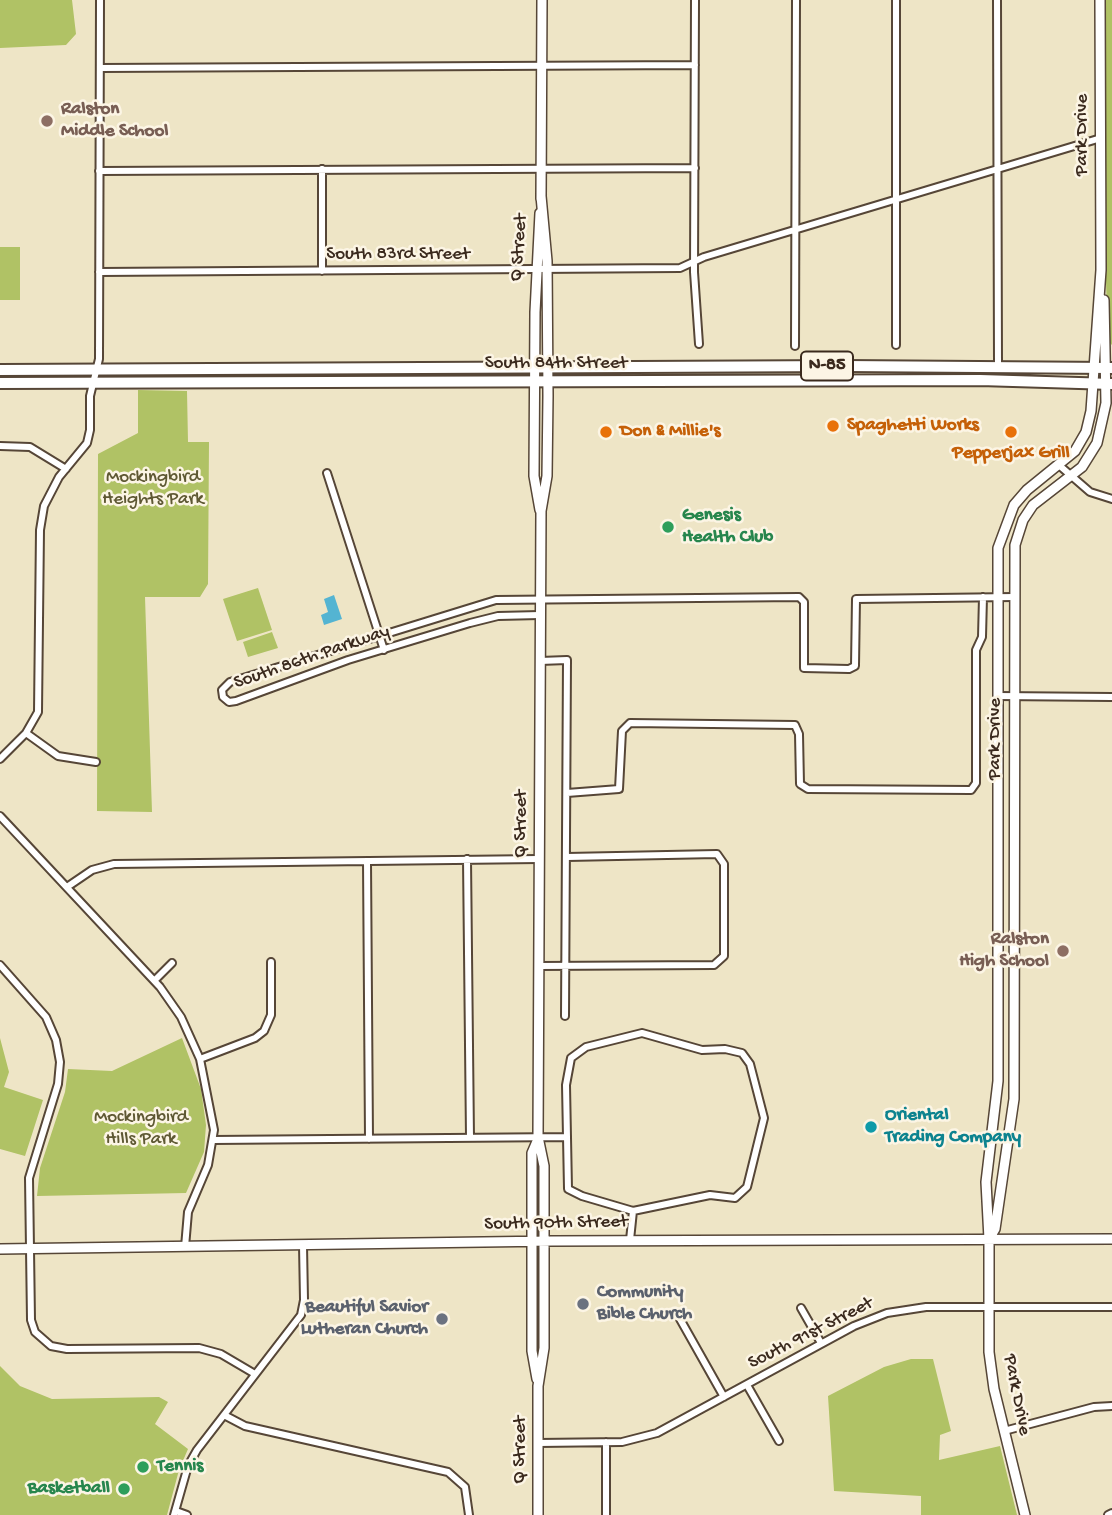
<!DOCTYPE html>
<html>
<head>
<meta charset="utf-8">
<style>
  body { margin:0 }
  canvas { display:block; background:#eee5c6 }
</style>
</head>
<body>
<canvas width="1112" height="1515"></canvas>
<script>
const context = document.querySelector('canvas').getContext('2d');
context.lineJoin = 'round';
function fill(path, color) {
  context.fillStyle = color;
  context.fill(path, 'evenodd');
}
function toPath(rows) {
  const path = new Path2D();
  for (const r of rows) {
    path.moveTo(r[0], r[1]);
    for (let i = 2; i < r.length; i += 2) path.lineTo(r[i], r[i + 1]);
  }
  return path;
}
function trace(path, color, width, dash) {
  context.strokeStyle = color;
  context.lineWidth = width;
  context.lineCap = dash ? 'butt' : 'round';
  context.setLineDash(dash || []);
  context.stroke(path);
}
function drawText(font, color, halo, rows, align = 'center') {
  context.font = font + ' "Gochi Hand",sans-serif';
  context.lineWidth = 5;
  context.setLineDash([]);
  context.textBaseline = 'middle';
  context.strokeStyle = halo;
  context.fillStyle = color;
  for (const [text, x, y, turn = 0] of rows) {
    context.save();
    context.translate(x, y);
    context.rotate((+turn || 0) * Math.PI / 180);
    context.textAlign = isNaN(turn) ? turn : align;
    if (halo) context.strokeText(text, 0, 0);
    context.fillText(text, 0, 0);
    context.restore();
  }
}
const green = toPath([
  [0,0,72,0,76,34,66,45,0,48],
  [1104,0,1112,0,1112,345,1108,341,1105,252],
  [0,247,20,247,20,300,0,300],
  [138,390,187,391,188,442,209,442,208,584,200,597,145,597,152,812,97,811,98,454,138,433],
  [258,588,272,630,237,641,223,599],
  [272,632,278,648,248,657,243,642],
  [0,1038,9,1072,4,1087,43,1100,25,1156,0,1149],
  [182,1038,201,1089,206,1125,204,1152,186,1193,37,1196,40,1168,65,1092,68,1069,112,1071],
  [911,1359,933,1359,951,1431,940,1435,939,1460,1000,1446,1017,1515,921,1515,921,1496,834,1491,828,1396,884,1367],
  [0,1366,20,1386,52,1399,159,1397,168,1402,155,1424,188,1449,179,1470,167,1515,0,1515]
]);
const water = toPath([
  [334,595,342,619,324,625,321,615,328,612,324,599]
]);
const street = toPath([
  [695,0,694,272,699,344],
  [997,0,998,366],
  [100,68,695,65],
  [99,171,695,168],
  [322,271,322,169],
  [99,272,680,268,704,257,1101,138],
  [896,345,896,0],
  [795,346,796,0],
  [0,446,30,447,66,469],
  [1060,466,1090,492,1112,499],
  [327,473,384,650],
  [540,615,498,616,470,623,348,660,236,701,229,702,223,697,222,690,230,682,496,600,799,597,804,602,804,668,849,669,855,666,856,599,1014,597],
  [540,661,567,660,565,1016],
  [997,696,1112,697],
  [26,733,58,756,96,762],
  [0,759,26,733,38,712,40,530,44,506,59,477,87,443,90,430,90,396,99,359,100,0],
  [567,793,619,789,622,731,630,723,795,725,799,734,800,784,808,789,971,790,976,783,976,650,982,637,983,597],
  [0,816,160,987,181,1017,200,1059,214,1130,208,1165,188,1212,185,1247],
  [467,859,470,1138],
  [367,861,369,1139],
  [67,887,92,870,114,864,539,859],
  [0,965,46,1017,56,1040,60,1062,58,1084,29,1178,31,1320,35,1332,51,1346,67,1349,199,1348,221,1354,255,1374],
  [539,966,714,965,724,956,724,864,717,854,567,857],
  [155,980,172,963],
  [200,1059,255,1038,264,1031,271,1015,271,962],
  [213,1140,566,1137],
  [630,1240,633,1211,710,1195,735,1198,747,1187,764,1118,750,1064,742,1053,725,1049,702,1050,642,1033,586,1047,571,1058,566,1085,568,1189,582,1196,633,1211],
  [801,1308,821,1343],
  [680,1319,724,1397],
  [747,1385,779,1441],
  [224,1415,245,1426,448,1472,465,1487,469,1515],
  [1004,1431,1094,1407,1112,1406],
  [606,1442,606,1515],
  [538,1443,622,1442,657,1433,854,1326,887,1313,926,1307,1112,1307],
  [176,1511,187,1515],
  [174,1515,188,1466,197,1450,301,1315,304,1300,303,1245],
  [1108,1515,1112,1513]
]);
const secondary = toPath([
  [541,199,542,0],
  [540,213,535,312,534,476,540,510],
  [989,1239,995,1229,1014,1099,1015,545,1023,520,1033,505,1082,467,1097,443,1106,403,1104,300],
  [0,1249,552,1241,1112,1239],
  [537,1379,532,1351,532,1153,538,1139],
  [538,1515,538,1386,544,1348,544,1166,538,1137,541,511,547,476,548,396,547,261,541,196],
  [1025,1515,994,1389,989,1352,989,1239,986,1182,998,1081,998,548,1014,505,1027,490,1075,451,1086,432,1091,411,1101,270,1100,0]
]);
const primary = toPath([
  [0,370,845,366,1112,368],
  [0,383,980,380,1112,384]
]);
const markers = [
  [47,121,7,"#8d6e63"],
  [833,426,7,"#e8710a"],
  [606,432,7,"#e8710a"],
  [1011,432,7,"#e8710a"],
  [668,527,7,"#2e9e5b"],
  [1063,951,7,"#8d6e63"],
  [871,1127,7,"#0f9aa8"],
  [583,1304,7,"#6b7280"],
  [442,1319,7,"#6b7280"],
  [143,1467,7,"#2e9e5b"],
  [124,1489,7,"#2e9e5b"]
];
const shields = [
  [827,366,52]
];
const shieldNames = [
  ["N-85",827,366]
];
const educationNames = [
  ["Ralston",61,110],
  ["Middle School",61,132],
  ["Ralston",1049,940,"right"],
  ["High School",1049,962,"right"]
];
const streetNames = [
  ["Park Drive",1083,135,-90],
  ["Q Street",520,248,-86],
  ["South 83rd Street",398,255],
  ["South 84th Street",556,364],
  ["South 86th Parkway",312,658,-19],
  ["Park Drive",996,739,-90],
  ["Q Street",522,824,-90],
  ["South 90th Street",556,1224,-1],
  ["South 91st Street",811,1334,-27],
  ["Park Drive",1016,1395,79],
  ["Q Street",521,1450,-90]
];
const foodNames = [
  ["Spaghetti Works",847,426],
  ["Don & Millie's",620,432],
  ["Pepperjax Grill",1011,454,"center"]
];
const parkNames = [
  ["Mockingbird",153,478],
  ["Heights Park",153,500],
  ["Mockingbird",141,1118],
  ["Hills Park",141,1140]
];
const leisureNames = [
  ["Genesis",682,516],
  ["Health Club",682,538],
  ["Tennis",157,1467],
  ["Basketball",110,1489,"right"]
];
const cultureNames = [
  ["Oriental",885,1116],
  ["Trading Company",885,1138]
];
const worshipNames = [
  ["Community",597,1293],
  ["Bible Church",597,1315],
  ["Beautiful Savior",428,1308,"right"],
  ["Lutheran Church",428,1330,"right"]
];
fill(green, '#b0c265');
fill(water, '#54b4d2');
trace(street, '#564637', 10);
trace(secondary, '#564637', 12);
trace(primary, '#564637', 14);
trace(street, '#fff', 6);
trace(secondary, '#fff', 9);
trace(primary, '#fff', 10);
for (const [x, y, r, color] of markers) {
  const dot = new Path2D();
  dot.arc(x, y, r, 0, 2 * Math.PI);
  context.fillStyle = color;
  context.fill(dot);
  trace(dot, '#fcf5e5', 2.5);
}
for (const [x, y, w] of shields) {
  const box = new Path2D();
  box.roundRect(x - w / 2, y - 14.5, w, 29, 5);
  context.fillStyle = '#fcf5e5';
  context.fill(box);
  trace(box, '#3b2a1e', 2);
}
drawText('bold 18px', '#3b2a1e', null, shieldNames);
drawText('bold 19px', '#785e54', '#fcf5e5', educationNames, 'left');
drawText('19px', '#3b2a1e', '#fcf5e5', streetNames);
drawText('bold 19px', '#c56008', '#fcf5e5', foodNames, 'left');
drawText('19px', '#5e5833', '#fcf5e5', parkNames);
drawText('bold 19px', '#27864d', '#fcf5e5', leisureNames, 'left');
drawText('bold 19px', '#0d838f', '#fcf5e5', cultureNames, 'left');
drawText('bold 19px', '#5b616d', '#fcf5e5', worshipNames, 'left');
</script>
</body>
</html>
